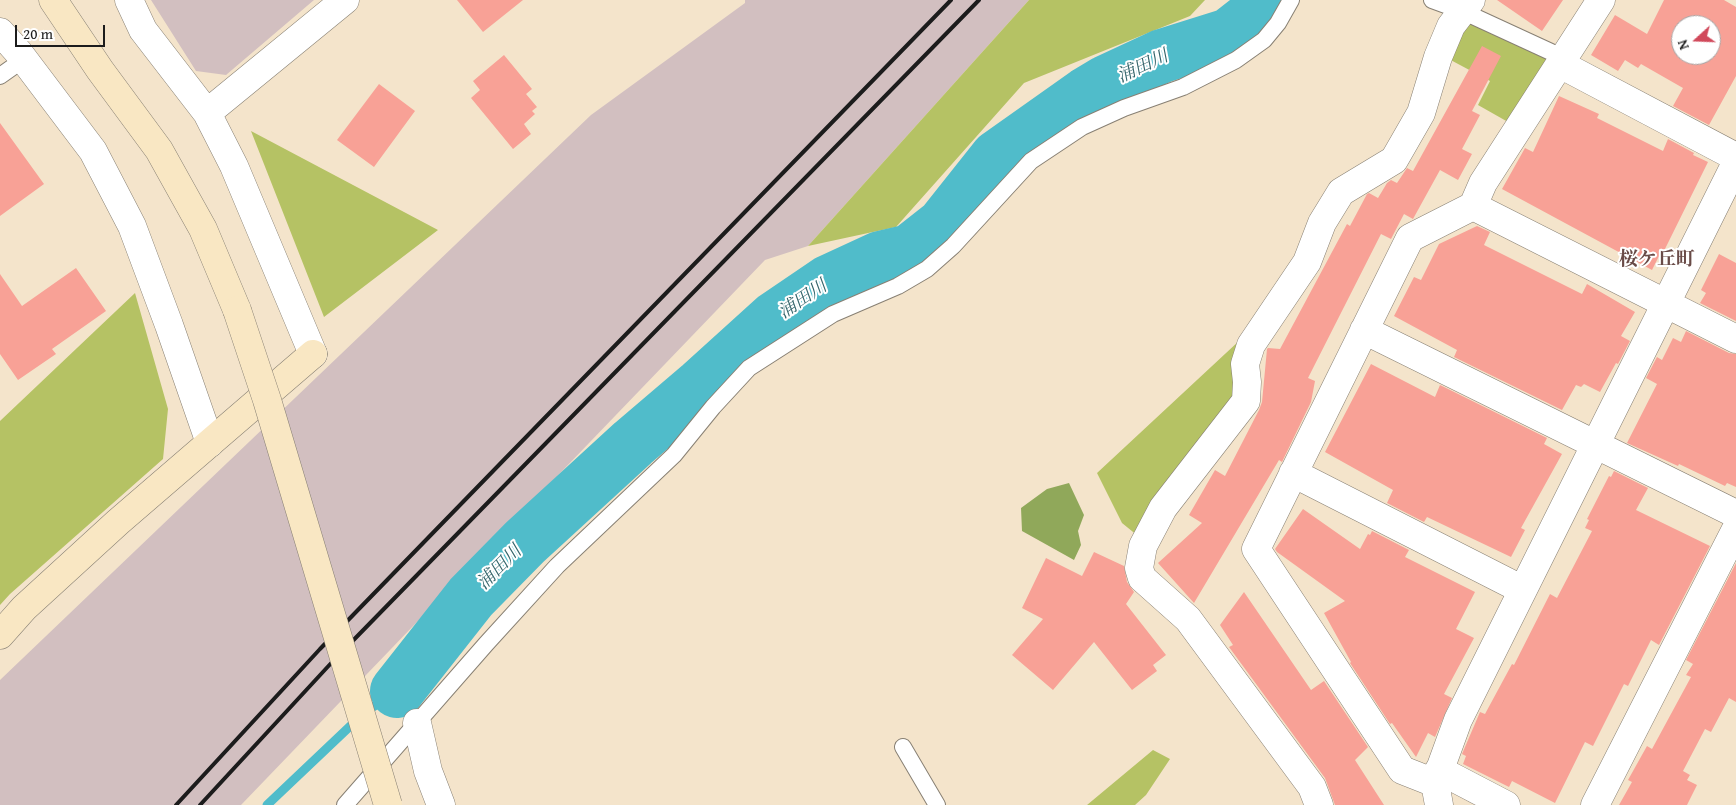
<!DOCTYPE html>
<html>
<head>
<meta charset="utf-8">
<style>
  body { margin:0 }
  #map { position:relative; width:1736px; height:805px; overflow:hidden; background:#f4e4cb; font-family:"Gentium Book Plus",serif }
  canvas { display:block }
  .north { position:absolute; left:1671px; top:15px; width:50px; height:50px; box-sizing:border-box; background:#fff; border:1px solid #a4a4a4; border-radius:50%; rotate:250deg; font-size:14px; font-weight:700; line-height:20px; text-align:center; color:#1c1c1c }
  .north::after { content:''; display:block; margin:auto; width:18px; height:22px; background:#d1495b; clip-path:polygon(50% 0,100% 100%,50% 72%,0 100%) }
  .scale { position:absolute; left:15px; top:25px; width:90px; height:22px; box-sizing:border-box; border:2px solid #1c1c1c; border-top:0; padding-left:6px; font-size:15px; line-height:18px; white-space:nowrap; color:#1c1c1c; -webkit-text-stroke:4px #fff; paint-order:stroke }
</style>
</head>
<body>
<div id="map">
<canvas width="1736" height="805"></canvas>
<div class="north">N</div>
<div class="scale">20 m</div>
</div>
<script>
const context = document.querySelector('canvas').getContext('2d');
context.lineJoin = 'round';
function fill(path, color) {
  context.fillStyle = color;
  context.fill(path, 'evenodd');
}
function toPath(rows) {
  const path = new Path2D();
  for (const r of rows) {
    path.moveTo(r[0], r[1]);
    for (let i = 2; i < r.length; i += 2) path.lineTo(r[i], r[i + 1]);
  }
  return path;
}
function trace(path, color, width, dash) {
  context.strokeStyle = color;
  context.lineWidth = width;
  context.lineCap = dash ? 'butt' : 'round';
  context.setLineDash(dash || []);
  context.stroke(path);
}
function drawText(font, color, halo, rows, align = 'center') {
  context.font = font + ' "Gentium Book Plus","Noto Serif JP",serif';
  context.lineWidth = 4;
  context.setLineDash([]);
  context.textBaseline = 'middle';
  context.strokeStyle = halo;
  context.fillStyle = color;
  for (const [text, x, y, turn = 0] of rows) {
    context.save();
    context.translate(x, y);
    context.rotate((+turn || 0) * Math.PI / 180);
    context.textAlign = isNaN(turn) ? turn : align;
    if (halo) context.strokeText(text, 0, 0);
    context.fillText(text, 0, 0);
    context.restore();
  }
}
const industrial = toPath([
  [151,0,314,0,226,75,196,71],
  [745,0,1029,0,808,246,765,260,241,805,0,805,0,680,591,115,745,3]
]);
const green = toPath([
  [1029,0,1205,0,1190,16,1024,83,896,227,808,246],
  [1464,20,1549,59,1508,122,1478,105,1490,81,1445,57],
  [251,131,438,230,324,317],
  [135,293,168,409,163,459,10,594,0,605,0,421],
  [1240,340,1233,402,1138,536,1122,523,1097,473],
  [1153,750,1170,759,1146,795,1135,805,1087,805]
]);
const forest = toPath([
  [1069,483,1084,515,1078,531,1081,545,1074,560,1022,531,1021,508,1047,489]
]);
const stream = toPath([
  [267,805,364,713,397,691]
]);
const river = toPath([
  [397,691,471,597,525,542,633,443,701,385,775,318,828,282,880,258,910,251,943,225,997,157,1086,94,1106,82,1162,56,1229,35,1265,7,1267,0]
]);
const building = toPath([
  [457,0,523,0,483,32],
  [1497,0,1563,0,1542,31],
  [1664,0,1724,0,1736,7,1736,76,1709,125,1673,106,1683,88,1641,64,1638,68,1625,60,1618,71,1591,55,1615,15,1647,34],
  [1681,25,1711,25,1711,55,1681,55],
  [1482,46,1501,56,1472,111,1480,115,1462,149,1472,154,1458,180,1440,170,1413,219,1404,214,1391,239,1381,234,1308,378,1315,381,1311,402,1282,462,1279,460,1194,603,1158,563,1202,523,1189,515,1215,470,1225,476,1259,410,1262,402,1267,349,1268,348,1280,349,1347,224,1350,226,1367,194,1369,193,1378,198,1387,183,1391,180,1397,183,1407,168,1413,171],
  [504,55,532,89,526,94,537,107,532,111,535,114,524,124,531,134,513,149,471,98,480,90,473,81],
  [379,84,415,111,374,167,337,140],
  [1559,96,1599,114,1597,118,1663,151,1668,139,1694,153,1693,155,1708,162,1663,253,1661,252,1652,270,1502,189,1525,148,1533,152],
  [0,123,44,184,0,216],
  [1477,226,1490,232,1484,245,1582,294,1587,284,1635,312,1621,336,1630,341,1618,364,1616,363,1600,392,1584,384,1581,387,1576,385,1562,410,1454,357,1457,350,1394,316,1414,277,1421,280,1439,244],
  [1719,254,1736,263,1736,321,1700,303,1706,293,1701,290],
  [76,268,106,311,52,349,56,354,18,380,0,354,0,274,22,306],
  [1686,331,1729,353,1736,354,1736,487,1727,483,1725,486,1679,464,1678,466,1627,443,1657,384,1646,378,1657,357,1662,360,1673,338,1681,342],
  [1371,364,1435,397,1440,385,1547,438,1544,444,1562,454,1521,528,1525,530,1511,557,1427,517,1424,522,1387,503,1393,490,1325,452],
  [1614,471,1648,488,1636,510,1710,546,1659,645,1651,640,1628,686,1624,684,1593,746,1585,742,1555,803,1512,781,1509,787,1463,764,1466,756,1462,754,1480,712,1485,714,1512,664,1514,665,1550,594,1557,598,1592,531,1585,528,1589,520,1587,519,1609,476,1611,477],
  [1303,509,1360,549,1368,534,1370,535,1372,531,1409,550,1405,557,1475,592,1456,629,1474,638,1444,694,1452,698,1435,737,1428,733,1416,757,1392,723,1390,724,1350,663,1351,662,1324,613,1345,601,1277,552,1275,549],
  [1094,552,1124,566,1127,582,1134,592,1126,604,1166,655,1153,665,1157,671,1132,690,1094,642,1053,690,1012,655,1043,619,1022,608,1046,558,1082,576],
  [1736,563,1736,702,1729,698,1711,732,1705,729,1683,771,1690,775,1687,780,1697,785,1687,805,1619,805,1632,782,1628,780,1647,746,1652,749,1691,677,1686,675,1693,664,1686,660],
  [1244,592,1311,690,1324,681,1368,747,1355,760,1384,805,1335,805,1325,778,1229,647,1233,645,1220,625]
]);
const lane = toPath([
  [1432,0,1462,11,1564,58],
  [0,76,24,59],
  [903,747,937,805],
  [345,805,486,644,557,566,674,455,713,407,749,368,833,314,898,286,927,269,953,246,1031,161,1082,127,1124,108,1183,87,1236,60,1264,40,1278,23,1291,0]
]);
const street = toPath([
  [129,0,143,30,207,113,234,166,313,354],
  [0,32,19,53,93,151,132,226,169,325,210,443],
  [1560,64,1736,157],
  [207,113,345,0],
  [1473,206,1483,183,1601,0],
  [1364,330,1736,514],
  [1293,473,1523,590],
  [417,723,428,771,441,805],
  [1439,770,1506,805],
  [1435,783,1402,770,1256,549,1410,238,1473,206,1736,339],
  [1319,805,1312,787,1188,619,1142,578,1139,568,1143,546,1163,508,1246,401,1247,382,1245,364,1251,345,1307,262,1322,223,1341,192,1394,160,1421,113,1438,57,1451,26,1471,0],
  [1439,805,1435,783,1458,720,1736,163],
  [1595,805,1736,529]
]);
const secondary = toPath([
  [53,0,100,70,159,150,203,229,237,310],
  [0,635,24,608,118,522,313,354]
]);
const rail = toPath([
  [176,805,320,649,951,0],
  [200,805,334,660,979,0]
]);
const secondaryBridge = toPath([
  [237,310,267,400,388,805]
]);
const waterNames = [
  ["浦田川",1143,67,-25],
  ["浦田川",803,300,-34],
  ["浦田川",500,568,-45]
];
const quarterNames = [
  ["桜ケ丘町",1657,260]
];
fill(industrial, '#d2bfc0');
fill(green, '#b5c264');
fill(forest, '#90a85a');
trace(stream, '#50bcca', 9);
trace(river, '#50bcca', 54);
fill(building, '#f8a196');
trace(lane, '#888074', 18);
trace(street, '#888074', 29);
trace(secondary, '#888074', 29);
trace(lane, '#fff', 16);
trace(street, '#fff', 28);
trace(secondary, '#f9e7c3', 28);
trace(rail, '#1c1c1c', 4);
trace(secondaryBridge, '#888074', 29, []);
trace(secondaryBridge, '#f9e7c3', 28);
drawText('italic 18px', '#33646a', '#fff', waterNames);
drawText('bold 19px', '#694b47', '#fff', quarterNames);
</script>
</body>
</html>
